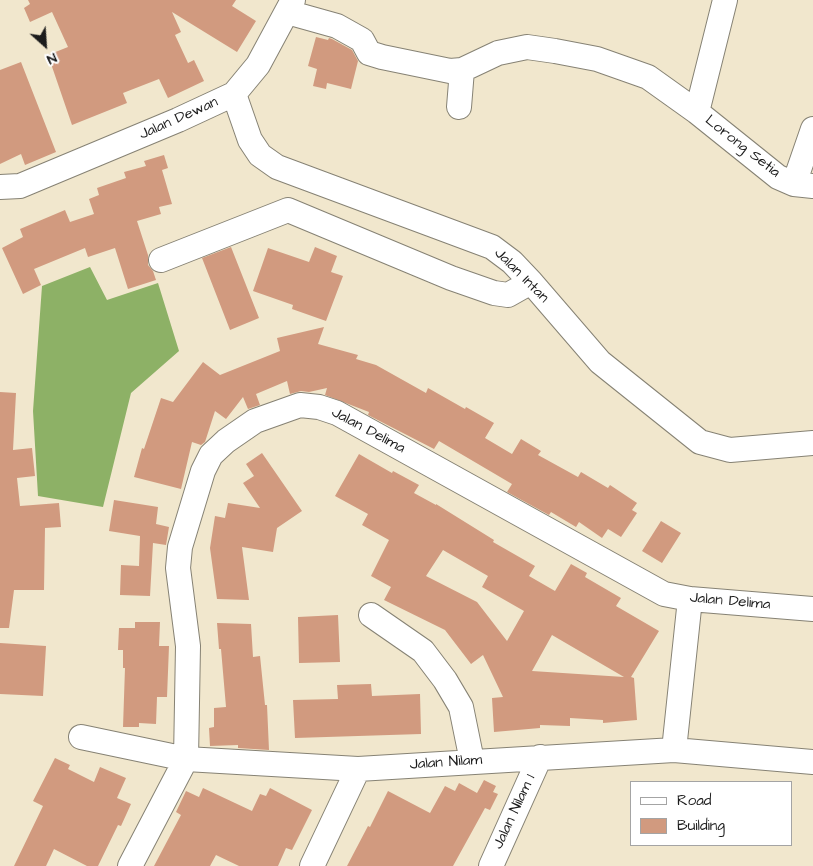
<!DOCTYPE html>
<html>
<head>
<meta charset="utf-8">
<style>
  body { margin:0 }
  #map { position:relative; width:813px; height:866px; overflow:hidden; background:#f1e7cd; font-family:"Architects Daughter",sans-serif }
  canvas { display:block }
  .legend { position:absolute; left:630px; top:781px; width:162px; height:65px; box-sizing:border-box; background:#fff; border:1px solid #a4a4a4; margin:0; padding:6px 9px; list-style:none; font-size:15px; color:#1c1c1c }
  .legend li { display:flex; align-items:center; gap:10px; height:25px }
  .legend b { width:25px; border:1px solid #a4a4a4 }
  .north { position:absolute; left:20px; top:20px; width:50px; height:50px; -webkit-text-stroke:4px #fff; paint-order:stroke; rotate:154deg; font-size:14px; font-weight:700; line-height:20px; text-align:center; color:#1c1c1c }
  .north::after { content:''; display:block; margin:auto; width:18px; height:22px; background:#1c1c1c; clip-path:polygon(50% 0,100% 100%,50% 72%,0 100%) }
</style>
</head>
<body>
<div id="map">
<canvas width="813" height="866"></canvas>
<ul class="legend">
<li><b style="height:6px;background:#fff"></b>Road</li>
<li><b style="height:14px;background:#d19a7f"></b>Building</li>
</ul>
<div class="north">N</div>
</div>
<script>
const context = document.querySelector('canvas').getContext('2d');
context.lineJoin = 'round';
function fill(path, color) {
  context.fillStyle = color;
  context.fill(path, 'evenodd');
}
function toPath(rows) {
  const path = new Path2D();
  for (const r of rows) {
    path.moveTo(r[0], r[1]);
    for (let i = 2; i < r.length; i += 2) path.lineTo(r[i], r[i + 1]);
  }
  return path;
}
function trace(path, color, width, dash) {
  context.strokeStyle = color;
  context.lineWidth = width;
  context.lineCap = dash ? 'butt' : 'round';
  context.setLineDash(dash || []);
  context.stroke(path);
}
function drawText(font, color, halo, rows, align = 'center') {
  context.font = font + ' "Architects Daughter",sans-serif';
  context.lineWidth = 4;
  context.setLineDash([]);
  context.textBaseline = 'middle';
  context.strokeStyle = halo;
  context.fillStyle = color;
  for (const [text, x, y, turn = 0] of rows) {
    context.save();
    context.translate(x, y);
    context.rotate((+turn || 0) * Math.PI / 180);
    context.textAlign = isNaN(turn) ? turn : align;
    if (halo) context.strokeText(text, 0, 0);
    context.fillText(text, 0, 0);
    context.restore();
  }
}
const forest = toPath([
  [90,267,107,300,158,283,179,351,131,393,103,507,38,496,33,411,42,286]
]);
const building = toPath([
  [28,0,236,0,232,6,256,21,237,52,172,12,181,32,175,35,188,63,194,60,204,81,168,98,159,79,123,93,127,103,72,125,48,55,68,47,52,12,30,22,24,8,30,4],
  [316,37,328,40,329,38,332,39,352,50,358,61,351,89,327,83,326,89,313,86,317,69,308,66],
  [21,62,56,152,25,165,21,154,0,164,0,70],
  [164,155,168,168,162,170,172,204,159,207,161,214,137,221,148,255,148,265,153,271,156,280,128,289,115,248,88,257,85,248,34,269,41,285,23,294,2,248,23,237,20,229,65,210,70,222,94,214,89,199,99,195,97,188,126,178,124,172,146,166,144,161],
  [231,247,259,318,230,330,202,258],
  [315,247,337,256,331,272,343,276,326,321,292,309,293,305,253,291,268,248,309,262],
  [324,327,318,344,358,355,356,359,376,365,426,393,428,388,465,409,466,407,494,423,485,438,512,454,521,439,541,451,538,455,578,477,581,472,608,488,610,485,637,503,632,510,637,513,621,537,608,529,602,538,579,522,576,527,551,512,549,515,507,492,512,484,439,441,434,449,368,415,369,412,325,395,327,388,309,392,301,391,290,394,287,381,256,394,260,405,248,409,243,397,226,419,215,411,205,442,201,445,192,442,181,489,134,477,142,448,144,449,161,398,173,402,203,362,220,375,280,351,277,338],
  [0,392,16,393,13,450,32,448,35,476,17,478,20,506,59,503,61,527,45,528,44,590,14,590,9,628,0,628],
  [262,453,302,511,277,528,273,552,242,547,249,600,217,599,210,548,215,516,225,518,228,503,260,508,243,483,254,476,246,464],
  [359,454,392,473,393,471,419,485,414,493,436,505,436,504,494,540,493,542,535,566,529,576,555,591,571,564,587,573,585,577,621,598,616,606,659,631,631,677,634,678,637,720,603,723,603,720,570,718,570,726,540,725,540,728,494,732,492,698,503,697,483,655,471,664,445,630,384,600,391,587,371,576,389,540,362,525,368,514,335,496],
  [443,550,488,576,482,587,524,611,507,641,477,602,426,576],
  [552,635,624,677,532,671],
  [114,500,158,507,156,524,169,527,166,545,153,543,150,596,120,595,121,565,139,566,140,536,109,531],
  [661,521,681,533,662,563,642,551],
  [338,615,340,662,299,663,298,617],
  [135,622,160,622,159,646,169,646,167,697,157,697,156,724,139,723,139,727,123,727,125,668,123,668,123,650,118,650,119,628,135,628],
  [217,623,251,624,253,657,260,656,265,705,267,705,269,750,238,748,238,745,210,746,209,728,214,727,214,708,226,707,221,649,219,649],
  [0,643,46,646,43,696,0,694],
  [371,684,372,696,420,694,421,734,295,738,293,700,338,699,337,685],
  [55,758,70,765,68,769,94,782,100,767,126,778,117,798,131,804,121,826,118,825,98,866,87,866,54,849,46,866,14,866,43,806,33,801],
  [484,780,496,786,493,792,498,794,490,810,485,808,453,866,347,866,368,826,370,827,388,791,430,813,445,786,455,791,459,783,477,793],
  [203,788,252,811,260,794,266,796,270,788,312,810,292,850,286,848,278,866,239,866,216,855,210,866,154,866,181,815,176,812,186,791,199,797]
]);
const minor = toPath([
  [725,0,697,112,778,177,794,184,813,186],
  [287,12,337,26,362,40,369,53,382,57,450,71,462,70,459,107],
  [462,70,498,53,527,47,555,51,597,59,648,77,697,112],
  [234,94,250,140,260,155,277,167,492,247,512,262,531,282,600,362,700,442,730,450,813,443],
  [794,184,813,129],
  [0,187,20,186,178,120,234,94,258,65,293,0],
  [161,260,288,210,451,278,494,293,508,295,531,282],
  [371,615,423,651,445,680,461,707,472,761],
  [81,737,186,759,358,769,674,750,813,762],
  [674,750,690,599],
  [130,866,186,759,188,646,178,568,180,547,203,471,211,455,226,441,255,421,300,405,319,407,337,413,664,594,690,599,813,609],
  [312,866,358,769],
  [491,866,540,757]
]);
const streetNames = [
  ["Jalan Dewan",179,119,-24],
  ["Lorong Setia",742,147,38],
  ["Jalan Intan",521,276,45],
  ["Jalan Delima",368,431,28],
  ["Jalan Delima",730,602,5],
  ["Jalan Nilam",446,763,-4],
  ["Jalan Nilam 1",515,812,-65]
];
fill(forest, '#8db166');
fill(building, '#d19a7f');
trace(minor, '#868274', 26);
trace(minor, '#fff', 24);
drawText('15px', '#1c1c1c', '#fff', streetNames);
</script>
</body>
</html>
